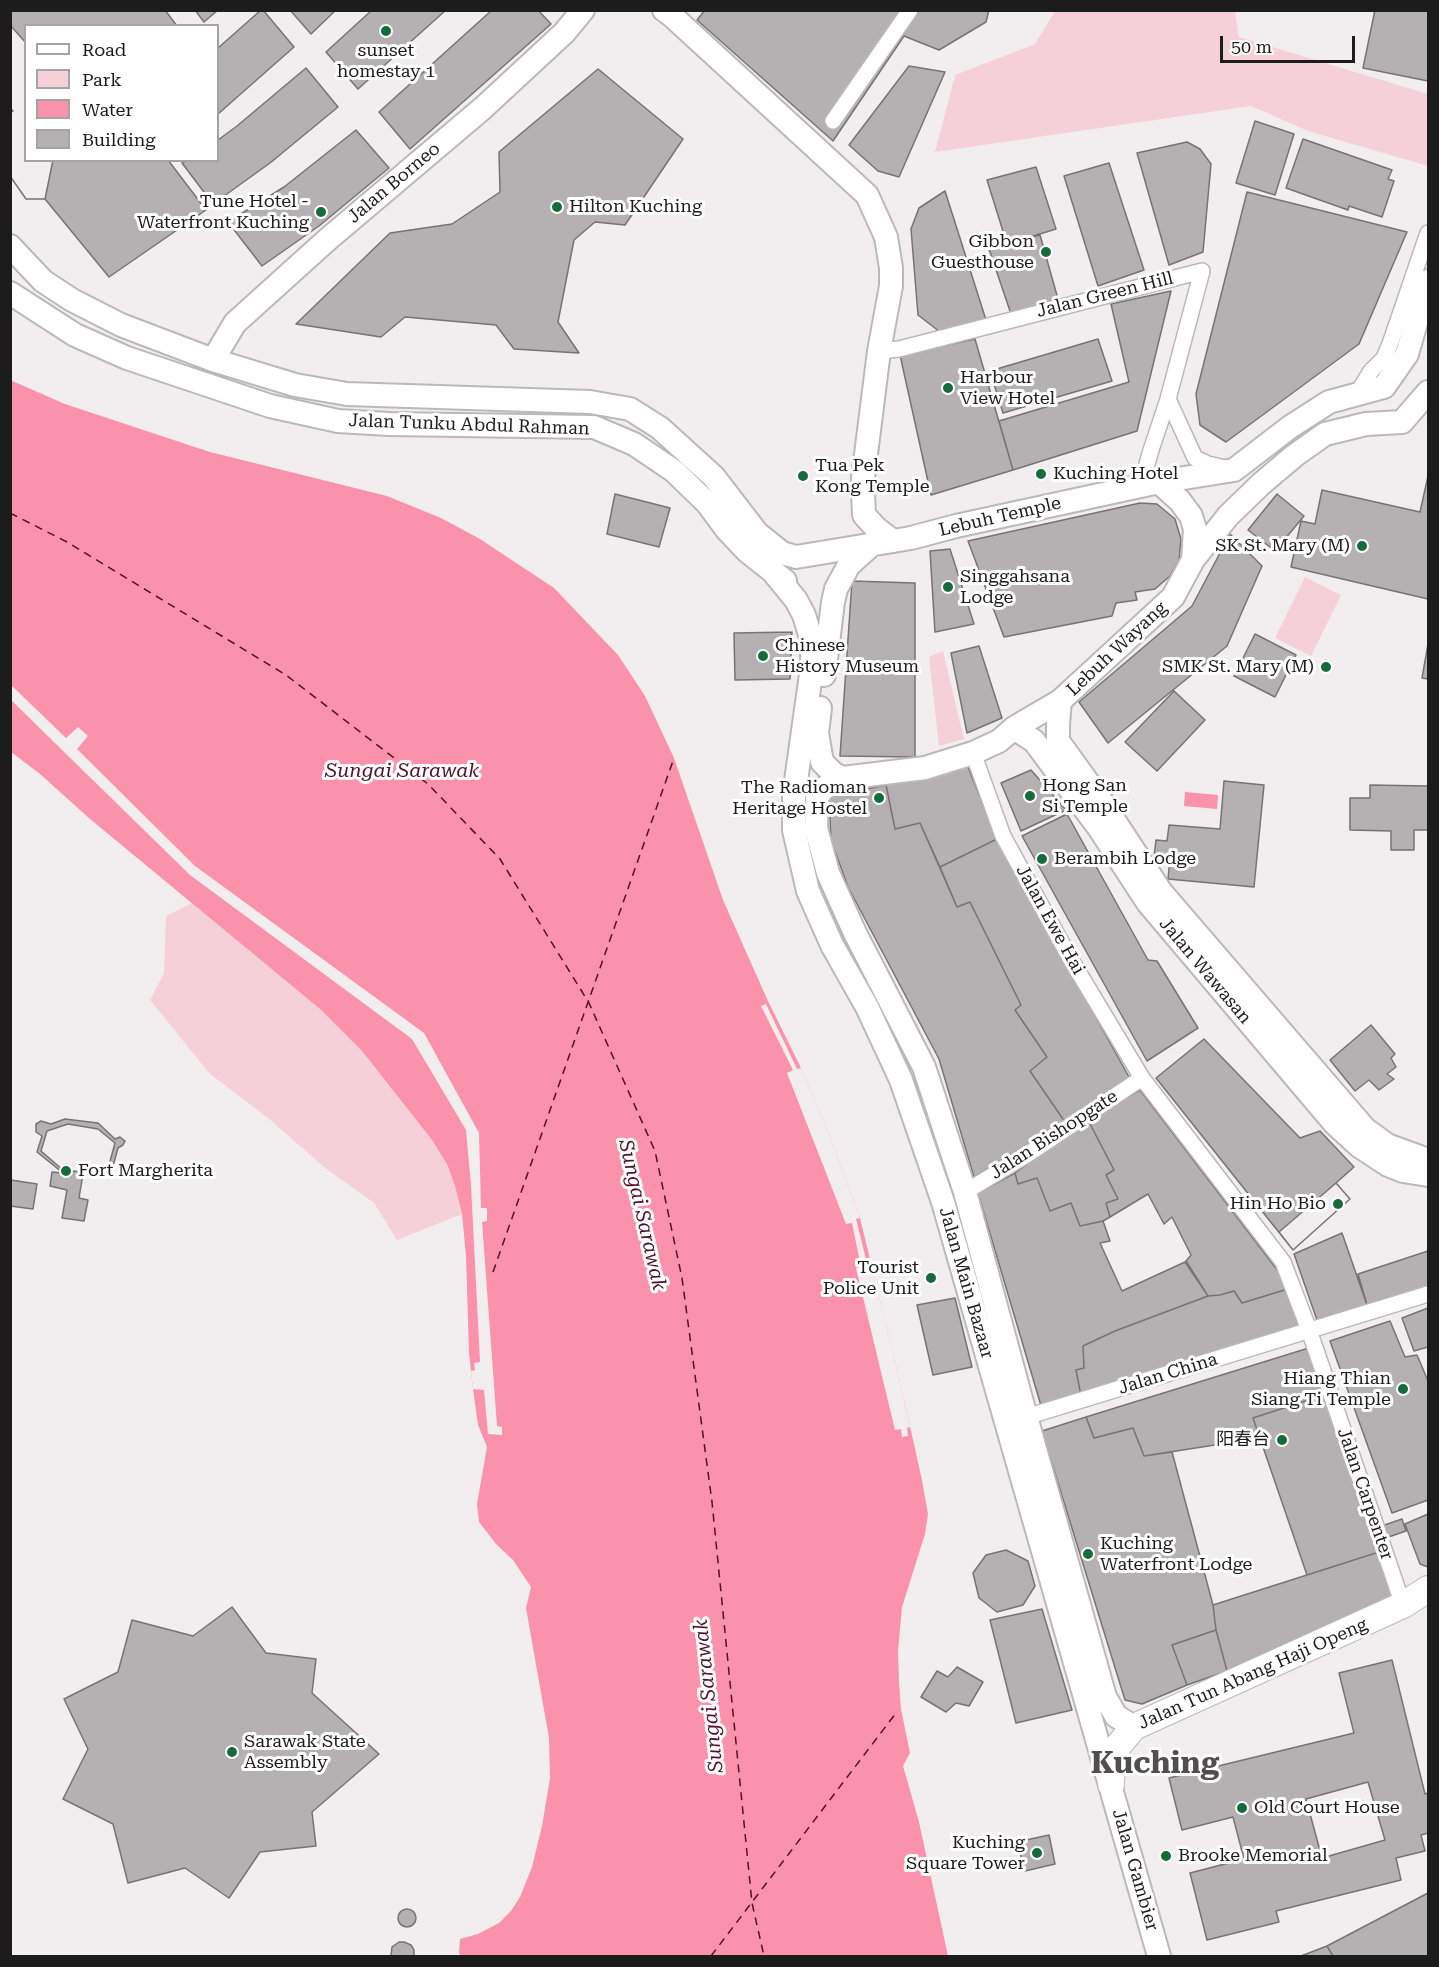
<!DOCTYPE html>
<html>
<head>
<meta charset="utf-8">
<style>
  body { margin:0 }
  #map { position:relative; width:1439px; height:1967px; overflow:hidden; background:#f2eeef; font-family:"Roboto Serif",serif }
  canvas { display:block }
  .frame { position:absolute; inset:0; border:12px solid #1d1c1c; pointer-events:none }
  .legend { position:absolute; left:24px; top:24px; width:195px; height:138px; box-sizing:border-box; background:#fff; border:2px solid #a5a4a4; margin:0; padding:8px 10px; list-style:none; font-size:18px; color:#1d1c1c }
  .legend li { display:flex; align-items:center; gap:12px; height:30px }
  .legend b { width:30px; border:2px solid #a5a4a4 }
  .scale { position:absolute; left:1220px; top:36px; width:135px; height:27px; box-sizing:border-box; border:3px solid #1d1c1c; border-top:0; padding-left:8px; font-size:18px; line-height:21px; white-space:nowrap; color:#1d1c1c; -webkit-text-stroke:4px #fff; paint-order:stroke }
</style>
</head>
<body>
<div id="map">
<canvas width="1439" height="1967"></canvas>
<div class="frame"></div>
<ul class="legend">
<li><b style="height:8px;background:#fff"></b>Road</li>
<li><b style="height:16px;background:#f6d0d8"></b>Park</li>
<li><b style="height:16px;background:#fb92ac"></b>Water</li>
<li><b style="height:16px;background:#b5b0b1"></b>Building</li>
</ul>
<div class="scale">50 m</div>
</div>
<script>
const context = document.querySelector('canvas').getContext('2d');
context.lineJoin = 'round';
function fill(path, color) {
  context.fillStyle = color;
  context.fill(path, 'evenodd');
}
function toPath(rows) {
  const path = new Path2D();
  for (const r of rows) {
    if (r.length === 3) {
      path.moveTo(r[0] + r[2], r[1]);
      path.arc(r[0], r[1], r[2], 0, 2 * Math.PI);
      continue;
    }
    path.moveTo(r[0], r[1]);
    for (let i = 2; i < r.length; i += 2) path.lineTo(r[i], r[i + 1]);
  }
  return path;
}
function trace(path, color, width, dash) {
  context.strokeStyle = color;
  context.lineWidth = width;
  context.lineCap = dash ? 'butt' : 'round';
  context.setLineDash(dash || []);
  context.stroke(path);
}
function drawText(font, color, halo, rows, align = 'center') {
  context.font = font + ' "Roboto Serif","Noto Sans SC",serif';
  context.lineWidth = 6;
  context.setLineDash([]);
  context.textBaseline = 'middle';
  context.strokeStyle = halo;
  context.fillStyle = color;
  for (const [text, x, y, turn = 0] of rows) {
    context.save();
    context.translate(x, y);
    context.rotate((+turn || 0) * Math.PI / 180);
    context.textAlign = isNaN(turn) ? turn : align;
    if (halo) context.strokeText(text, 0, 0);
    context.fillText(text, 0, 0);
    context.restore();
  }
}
const green = toPath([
  [1055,11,1235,11,1239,37,1428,94,1428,166,1308,131,1251,106,935,152,955,75,1035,44],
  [1305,577,1341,595,1311,656,1275,638],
  [943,651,964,739,939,746,929,657],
  [192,903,320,1009,362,1051,432,1140,447,1164,455,1186,462,1214,397,1240,374,1203,324,1167,268,1118,210,1074,150,1000,164,973,166,916]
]);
const water = toPath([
  [10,380,65,404,210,452,387,496,441,518,480,539,554,588,618,655,645,696,674,758,723,900,767,999,801,1068,826,1127,860,1218,902,1391,922,1480,928,1514,925,1534,902,1607,898,1651,899,1682,901,1709,910,1753,903,1766,919,1822,948,1956,461,1956,459,1953,460,1939,478,1934,499,1923,511,1911,520,1897,532,1867,542,1826,550,1778,549,1738,526,1608,531,1587,513,1560,496,1544,479,1522,477,1504,487,1447,478,1425,473,1389,469,1353,466,1256,462,1214,455,1186,447,1164,432,1140,362,1051,320,1009,90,819,40,774,11,752],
  [1185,792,1218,795,1217,809,1184,806]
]);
const pier = toPath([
  [11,685,66,738,78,727,88,736,77,749,195,866,424,1033,479,1133,481,1208,487,1208,487,1221,482,1222,497,1426,502,1427,502,1435,488,1434,484,1390,473,1389,471,1371,475,1370,474,1363,480,1362,471,1185,466,1130,412,1039,190,875,11,700],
  [766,1004,797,1069,801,1068,826,1127,860,1218,856,1219,868,1267,872,1267,902,1391,910,1427,907,1428,908,1436,902,1437,901,1429,895,1430,856,1268,861,1267,852,1223,846,1224,787,1073,793,1070,761,1006]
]);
const ferry = toPath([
  [10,513,67,542,286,675,428,784,500,859,589,1003,655,1151,682,1278,712,1502,752,1903,764,1956],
  [493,1272,674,758],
  [711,1956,896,1713]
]);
const building = toPath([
  [10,10,165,10,177,26,26,26,26,160,53,160,45,199,26,199,10,176,10,113,13,111,10,108,10,10],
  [195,10,218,10,204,22,195,10],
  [261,10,263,10,294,47,218,114,218,48,261,10],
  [290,10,336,10,311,34,290,10],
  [372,10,446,10,358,89,326,52,372,10],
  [492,10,538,10,551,24,410,149,379,112,492,10],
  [705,10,989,10,986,22,939,50,904,36,833,141,697,20,705,10],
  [1375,10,1428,10,1428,81,1363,68,1375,10],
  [10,25,26,43,26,160,53,160,45,199,26,199,10,176,10,113,13,111,10,108,10,25],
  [909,66,945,72,899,177,878,171,849,145,909,66],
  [306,68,338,107,270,163,213,204,182,163,187,160,218,160,218,140,237,126,306,68],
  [598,69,683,139,625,225,595,222,574,240,558,322,579,353,514,349,496,325,405,317,381,337,296,324,390,233,452,224,500,192,499,152,598,69],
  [1255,121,1294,134,1275,195,1236,183,1255,121],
  [356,130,389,168,319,226,262,266,228,222,284,187,356,130],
  [1303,139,1392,170,1388,179,1394,181,1382,217,1349,206,1348,210,1286,188,1303,139],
  [1187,142,1200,149,1211,164,1203,252,1169,265,1137,153,1187,142],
  [53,160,168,160,206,210,109,277,45,199,53,160],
  [1109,163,1144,270,1098,286,1064,176,1109,163],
  [1036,167,1056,229,1007,244,987,180,1036,167],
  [945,191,986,320,940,332,918,315,911,229,919,208,945,191],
  [1247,192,1407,232,1359,344,1226,442,1200,425,1196,394,1247,192],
  [1040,235,1058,299,1011,314,989,249,1040,235],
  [1171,291,1137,431,1013,470,999,421,1129,382,1111,304,1171,291],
  [975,339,1013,470,931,495,900,355,975,339],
  [1098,339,1112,381,1003,413,990,371,1098,339],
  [1428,476,1428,599,1291,567,1301,521,1315,524,1322,490,1420,512,1428,476],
  [615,494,670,508,659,547,607,534,615,494],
  [1277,494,1304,516,1275,551,1248,530,1277,494],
  [1140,503,1157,504,1175,519,1181,539,1179,560,1170,576,1155,589,1135,592,1137,600,1116,603,1112,616,1004,637,968,541,1140,503],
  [1230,534,1262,566,1227,646,1108,743,1079,702,1192,606,1230,534],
  [950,549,974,624,935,632,930,551,950,549],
  [852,581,915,583,915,757,840,756,852,581],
  [792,632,790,679,735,680,734,633,792,632],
  [1255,634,1296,655,1275,697,1234,676,1255,634],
  [1428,644,1428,679,1422,678,1428,644],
  [979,646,1002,718,967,733,951,653,979,646],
  [1174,691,1205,720,1157,771,1125,742,1174,691],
  [968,767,997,839,940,867,920,823,895,829,886,785,968,767],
  [1031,770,1066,810,1021,831,1001,783,1031,770],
  [1224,781,1264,785,1254,887,1168,879,1170,858,1154,857,1156,840,1167,841,1169,825,1220,829,1224,781],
  [886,785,895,829,920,823,957,907,970,902,1021,1005,1015,1010,1047,1057,1030,1071,1065,1122,974,1177,939,1059,848,887,831,840,829,797,886,785],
  [1370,785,1428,786,1428,830,1414,830,1414,850,1391,850,1391,831,1350,830,1350,798,1370,798,1370,785],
  [1067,814,1148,960,1157,961,1198,1028,1147,1061,1022,836,1067,814],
  [997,839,1129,1077,1065,1122,1030,1071,1047,1057,1015,1010,1021,1005,970,902,957,907,940,867,997,839],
  [1371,1025,1395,1054,1391,1058,1396,1067,1387,1074,1394,1079,1379,1090,1369,1080,1355,1091,1330,1060,1371,1025],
  [1204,1039,1300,1138,1320,1131,1354,1167,1336,1183,1350,1199,1293,1250,1156,1078,1204,1039],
  [1140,1090,1291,1288,1242,1303,1234,1291,1220,1295,1208,1296,1186,1261,1191,1255,1172,1217,1164,1224,1148,1194,1110,1217,1106,1203,1118,1199,1106,1175,1114,1170,1088,1120,1140,1090],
  [65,1119,98,1123,115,1139,120,1137,125,1141,123,1145,118,1148,113,1166,83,1174,79,1198,88,1200,84,1221,62,1218,67,1190,50,1186,52,1172,63,1173,37,1152,42,1136,36,1132,36,1124,41,1121,51,1124,65,1119],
  [68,1124,98,1129,115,1143,109,1165,82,1172,63,1170,41,1151,47,1131,68,1124],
  [1088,1120,1114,1170,1106,1175,1118,1199,1106,1203,1110,1217,1103,1221,1080,1226,1071,1203,1050,1211,1037,1178,1018,1184,1015,1173,1088,1120],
  [1015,1173,1018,1184,1037,1178,1050,1211,1071,1203,1080,1226,1103,1221,1110,1241,1100,1243,1122,1291,1185,1262,1208,1296,1115,1331,1083,1346,1084,1368,1076,1370,1081,1396,1042,1409,978,1193,1015,1173],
  [11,1180,37,1184,33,1209,10,1206,11,1180],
  [1336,1183,1350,1199,1293,1250,1279,1232,1336,1183],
  [1342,1233,1367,1305,1317,1320,1294,1254,1342,1233],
  [1428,1251,1428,1287,1367,1305,1358,1274,1428,1251],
  [1291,1288,1305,1327,1081,1396,1076,1370,1084,1368,1083,1346,1115,1331,1208,1296,1220,1295,1234,1291,1242,1303,1291,1288],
  [955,1298,972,1367,933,1375,917,1305,955,1298],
  [1428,1308,1428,1347,1414,1351,1402,1318,1428,1308],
  [1390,1321,1405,1357,1417,1355,1428,1381,1428,1500,1392,1513,1330,1341,1390,1321],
  [1312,1347,1327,1394,1253,1418,1260,1438,1144,1456,1133,1428,1094,1438,1086,1417,1312,1347],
  [1327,1394,1379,1552,1307,1575,1253,1418,1327,1394],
  [1086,1417,1094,1438,1133,1428,1144,1456,1172,1452,1213,1605,1216,1630,1172,1645,1187,1685,1142,1704,1125,1700,1042,1431,1086,1417],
  [1428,1514,1428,1567,1420,1564,1405,1524,1428,1514],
  [1402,1519,1406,1531,1377,1541,1373,1529,1402,1519],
  [1006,1550,1028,1561,1035,1586,1023,1605,997,1612,979,1598,973,1573,986,1555,1006,1550],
  [1379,1552,1392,1598,1227,1671,1216,1630,1213,1605,1379,1552],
  [232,1607,266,1653,316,1659,312,1693,379,1754,312,1812,316,1846,260,1852,229,1898,185,1868,128,1883,113,1824,63,1799,88,1749,64,1699,118,1672,132,1620,193,1636,232,1607],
  [1042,1609,1072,1710,1016,1723,990,1620,1042,1609],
  [1216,1630,1227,1671,1187,1685,1172,1645,1216,1630],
  [1392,1660,1425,1794,1428,1793,1428,1833,1421,1835,1425,1851,1396,1858,1401,1880,1276,1911,1279,1922,1207,1940,1190,1873,1244,1859,1233,1817,1182,1830,1169,1778,1354,1733,1339,1673,1392,1660],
  [1368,1782,1385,1840,1322,1858,1306,1799,1368,1782],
  [957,1667,983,1682,969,1706,956,1703,946,1712,921,1697,937,1671,948,1677,957,1667],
  [1049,1835,1055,1864,1025,1871,1017,1842,1049,1835],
  [1428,1893,1428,1956,1333,1956,1327,1946,1428,1893],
  [407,1918,9],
  [399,1942,404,1942,411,1945,414,1950,414,1956,391,1956,392,1947,399,1942],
  [1327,1946,1333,1956,1301,1956,1327,1946]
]);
const street = toPath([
  [833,121,910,10],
  [879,351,899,349,1202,271,1168,399,1151,450,1141,486],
  [1357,394,1371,371,1384,358,1390,344,1428,233],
  [1168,399,1195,458,1208,464,1225,468],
  [973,753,1003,836,1070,958,1142,1078,1283,1262,1309,1330,1403,1605],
  [965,1192,1028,1154,1142,1078],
  [1026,1417,1428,1294]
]);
const secondary = toPath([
  [664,10,671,15,867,195,886,237,891,268,891,286,879,351,863,478,863,494,864,515,876,528,893,541],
  [10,246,43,281,72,300,121,325,213,360,295,385,347,394,590,402,630,409,660,428,714,477,757,533,782,553,796,557,911,538,956,526,1159,482,1234,470,1290,427,1329,402,1384,387,1407,354,1428,281],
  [10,293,75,335,127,358,270,406,338,421,389,424,594,427,634,444,674,471,707,503,727,530,747,551,785,581],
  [213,360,235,323,327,240,483,108,564,33,583,10],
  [1159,482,1180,501,1191,516,1195,529,1193,560],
  [774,573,796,600,804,615,812,641,812,667,794,795,794,830,808,891,832,945,867,1007,901,1080,943,1202,1159,1956],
  [824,675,833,602,836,589,849,565,870,546],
  [1060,701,1058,724,1058,741,1102,802,1161,892,1365,1129,1387,1145,1428,1160],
  [820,708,817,733,822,762,834,774,843,778],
  [1014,728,1034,741,1099,828,1148,903,1335,1124,1359,1146,1388,1165,1403,1171,1428,1175],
  [1134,1727,1116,1716,1105,1697,1026,1417,965,1192,924,1067,855,933,828,873,816,828,817,797,824,788,843,778,925,768,973,753,999,741,1014,728,1060,701,1173,597,1193,560,1228,516,1261,484,1294,456,1325,434,1366,424,1402,422,1428,392]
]);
const primary = toPath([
  [1111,1784,1112,1761,1118,1746,1134,1727,1403,1605,1428,1589]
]);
const markers = [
  [386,31,6,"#166b3d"],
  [557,207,6,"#166b3d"],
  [321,212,6,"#166b3d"],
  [1046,252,6,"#166b3d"],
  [948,388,6,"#166b3d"],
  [1041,474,6,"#166b3d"],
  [803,476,6,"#166b3d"],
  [1362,546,6,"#166b3d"],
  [948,587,6,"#166b3d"],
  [763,656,6,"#166b3d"],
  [1326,667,6,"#166b3d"],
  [1030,796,6,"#166b3d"],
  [879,798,6,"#166b3d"],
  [1042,859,6,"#166b3d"],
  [66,1171,6,"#166b3d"],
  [1338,1204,6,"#166b3d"],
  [931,1278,6,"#166b3d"],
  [1403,1389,6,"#166b3d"],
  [1282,1440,6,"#166b3d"],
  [1088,1554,6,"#166b3d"],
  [232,1752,6,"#166b3d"],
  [1242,1808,6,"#166b3d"],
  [1037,1853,6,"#166b3d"],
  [1166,1856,6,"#166b3d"]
];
const poiNames = [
  ["sunset",386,51,"center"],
  ["homestay 1",386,72,"center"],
  ["Tune Hotel -",309,202,"right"],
  ["Waterfront Kuching",309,223,"right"],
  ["Hilton Kuching",569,207],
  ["Gibbon",1034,242,"right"],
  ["Guesthouse",1034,263,"right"],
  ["Harbour",960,378],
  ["View Hotel",960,399],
  ["Tua Pek",815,466],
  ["Kong Temple",815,487],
  ["Kuching Hotel",1053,474],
  ["SK St. Mary (M)",1350,546,"right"],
  ["Singgahsana",960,577],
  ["Lodge",960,598],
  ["Chinese",775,646],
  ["History Museum",775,667],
  ["SMK St. Mary (M)",1314,667,"right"],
  ["Hong San",1042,786],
  ["Si Temple",1042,807],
  ["The Radioman",867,788,"right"],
  ["Heritage Hostel",867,809,"right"],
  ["Berambih Lodge",1054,859],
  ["Fort Margherita",78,1171],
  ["Hin Ho Bio",1326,1204,"right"],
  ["Tourist",919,1268,"right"],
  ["Police Unit",919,1289,"right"],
  ["Hiang Thian",1391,1379,"right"],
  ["Siang Ti Temple",1391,1400,"right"],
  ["阳春台",1270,1440,"right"],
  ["Kuching",1100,1544],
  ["Waterfront Lodge",1100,1565],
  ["Sarawak State",244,1742],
  ["Assembly",244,1763],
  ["Old Court House",1254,1808],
  ["Kuching",1025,1843,"right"],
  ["Square Tower",1025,1864,"right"],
  ["Brooke Memorial",1178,1856]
];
const streetNames = [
  ["Jalan Borneo",394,183,-40],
  ["Jalan Green Hill",1105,295,-14],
  ["Jalan Tunku Abdul Rahman",469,425,2],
  ["Lebuh Temple",1000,517,-13],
  ["Lebuh Wayang",1117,649,-43],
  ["Jalan Ewe Hai",1050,920,61],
  ["Jalan Wawasan",1205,971,50],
  ["Jalan Bishopgate",1054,1135,-33],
  ["Jalan Main Bazaar",966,1283,74],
  ["Jalan China",1168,1374,-17],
  ["Jalan Carpenter",1365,1494,71],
  ["Jalan Tun Abang Haji Openg",1253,1674,-24],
  ["Jalan Gambier",1135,1870,74]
];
const waterNames = [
  ["Sungai Sarawak",402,771],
  ["Sungai Sarawak",642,1215,77],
  ["Sungai Sarawak",709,1696,-96]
];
const townNames = [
  ["Kuching",1155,1764]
];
fill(green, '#f6d0d8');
fill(water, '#fb92ac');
fill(pier, '#f2eeef');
trace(ferry, '#511127', 1.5, [8, 6]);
fill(building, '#b5b0b1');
trace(building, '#777374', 1.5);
trace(street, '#bcb8b9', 18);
trace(secondary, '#bcb8b9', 26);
trace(primary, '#bcb8b9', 28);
trace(street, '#fff', 15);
trace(secondary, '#fff', 22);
trace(primary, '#fff', 26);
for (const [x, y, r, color] of markers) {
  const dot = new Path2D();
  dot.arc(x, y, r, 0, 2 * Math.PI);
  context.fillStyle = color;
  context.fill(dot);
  trace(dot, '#fff', 2);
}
drawText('18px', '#1d1c1c', '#fff', poiNames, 'left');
drawText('18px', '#1d1c1c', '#fff', streetNames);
drawText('italic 20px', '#511127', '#fff', waterNames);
drawText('bold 30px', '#524e4f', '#fff', townNames);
</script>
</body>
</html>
